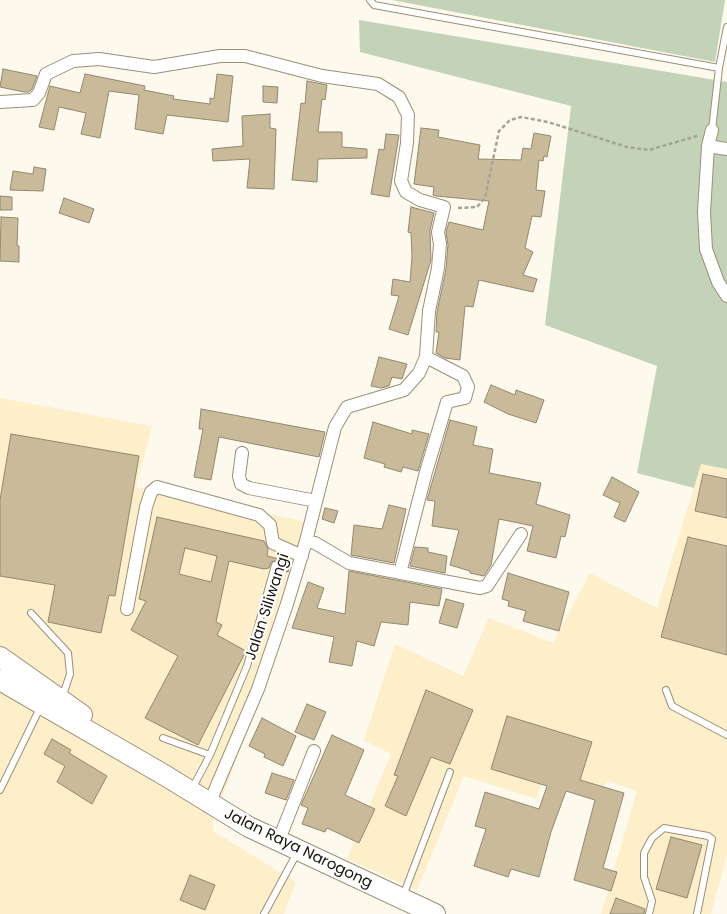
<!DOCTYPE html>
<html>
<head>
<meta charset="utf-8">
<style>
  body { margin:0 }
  canvas { display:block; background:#fdf9ed }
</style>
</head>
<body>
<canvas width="727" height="914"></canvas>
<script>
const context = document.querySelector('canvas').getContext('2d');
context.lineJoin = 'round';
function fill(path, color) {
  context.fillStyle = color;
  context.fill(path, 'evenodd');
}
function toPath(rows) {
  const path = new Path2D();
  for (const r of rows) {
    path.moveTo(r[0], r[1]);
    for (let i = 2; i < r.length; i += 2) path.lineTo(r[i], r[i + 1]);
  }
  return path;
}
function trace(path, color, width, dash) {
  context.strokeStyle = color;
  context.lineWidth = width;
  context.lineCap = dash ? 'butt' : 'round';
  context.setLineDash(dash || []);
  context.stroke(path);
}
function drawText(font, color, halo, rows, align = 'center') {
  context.font = font + ' Poppins,sans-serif';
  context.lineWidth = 4.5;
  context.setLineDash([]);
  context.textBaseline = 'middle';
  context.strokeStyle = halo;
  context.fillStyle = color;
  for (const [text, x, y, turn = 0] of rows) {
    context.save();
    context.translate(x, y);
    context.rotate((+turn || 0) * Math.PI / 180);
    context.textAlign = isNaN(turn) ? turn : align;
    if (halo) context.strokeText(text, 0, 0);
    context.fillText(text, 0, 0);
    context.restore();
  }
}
const built = toPath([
  [0,398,152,426,136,487,303,521,307,555,228,783,213,818,213,831,296,882,284,914,0,914],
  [701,464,727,469,727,854,711,914,601,914,637,791,607,781,597,799,542,780,537,799,464,776,417,890,347,859,391,754,364,740,395,644,463,676,489,618,553,643,590,573,657,608]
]);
const green = toPath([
  [392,0,725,0,715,62],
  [359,20,727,82,727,469,701,464,694,488,637,473,657,366,545,325,571,106,360,52]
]);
const building = toPath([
  [3,69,37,76,32,89,29,92,24,92,0,87,3,69],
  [85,74,145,86,144,90,174,96,173,99,210,104,210,98,214,99,217,74,233,76,228,122,167,115,163,134,135,129,139,95,109,91,100,138,81,134,86,113,59,107,54,130,39,127,50,86,80,93,85,74],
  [307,81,327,85,325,100,322,99,318,132,342,132,342,147,367,149,367,158,318,159,317,182,292,180,301,103,305,104,307,81],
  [263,86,278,87,277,103,263,102,263,86],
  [270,114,270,128,276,129,274,189,247,188,250,159,213,161,212,149,243,146,242,116,270,114],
  [421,128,439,130,438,137,480,145,478,159,521,160,523,148,531,149,534,133,551,136,547,157,544,156,543,161,539,160,536,190,545,191,541,217,532,216,525,248,533,252,523,275,537,279,533,292,479,280,473,307,465,306,460,360,445,358,436,353,439,332,436,332,437,312,446,269,448,245,446,232,449,222,483,230,489,201,436,196,433,195,434,187,414,184,421,128],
  [386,134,399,135,389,197,371,194,379,149,384,150,386,134],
  [34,167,46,169,43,191,10,190,13,171,33,174,34,167],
  [0,196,12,197,12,210,0,210,0,196],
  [64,198,94,209,89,223,59,213,64,198],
  [411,207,434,213,430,230,431,260,408,335,389,329,399,296,391,295,393,279,410,282,412,256,411,233,408,232,411,207],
  [1,217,18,218,17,246,19,246,19,262,0,261,1,217],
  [379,357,407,364,402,379,392,377,389,386,381,388,371,386,379,357],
  [491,385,515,395,516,390,544,400,536,423,508,414,484,402,491,385],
  [201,409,325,432,319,457,219,437,211,480,194,477,203,429,199,429,201,409],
  [450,420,477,427,473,445,493,449,489,473,541,483,536,504,570,515,565,537,561,536,556,558,527,551,533,526,499,519,491,565,484,576,470,573,470,571,450,565,459,530,432,526,435,501,427,500,450,420],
  [373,422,412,434,412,430,429,434,418,471,403,467,401,472,384,467,385,464,364,458,373,422],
  [11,434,139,456,115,596,109,595,101,633,48,622,55,585,0,576,0,500,11,434],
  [703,474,727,479,727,518,695,511,703,474],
  [612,477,639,492,625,522,614,517,620,503,603,495,612,477],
  [389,505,406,509,394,563,351,555,354,525,382,529,389,505],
  [325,508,338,511,334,523,322,519,325,508],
  [157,517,264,541,268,549,267,556,291,562,288,572,279,570,280,563,276,560,271,562,269,568,264,569,229,561,216,622,222,625,217,635,246,651,198,745,145,718,178,656,131,630,146,601,139,599,157,517],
  [185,548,217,556,211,582,179,574,185,548],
  [688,537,727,546,727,655,661,637,688,537],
  [415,547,428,548,428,552,447,556,445,573,410,566,415,547],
  [349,571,442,589,439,606,410,602,408,625,381,622,374,646,357,641,352,666,329,662,334,637,292,628,308,582,324,588,317,608,345,614,349,571],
  [508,573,569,592,559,631,523,621,526,611,508,606,509,601,502,599,508,573],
  [446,599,464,604,457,628,439,623,446,599],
  [426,690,473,710,450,764,431,757,406,816,385,806,398,776,394,775,426,690],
  [307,704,326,712,314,740,295,732,307,704],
  [507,716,592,742,580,780,624,793,603,868,617,872,611,891,574,880,595,800,566,791,551,832,539,877,511,869,508,877,474,866,486,829,475,826,485,792,539,809,547,786,491,769,507,716],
  [262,718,296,736,283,766,264,757,265,754,249,746,262,718],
  [332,735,364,750,345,795,375,809,359,843,327,828,325,832,302,824,308,808,301,805,332,735],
  [52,739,71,750,69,753,107,776,92,804,57,782,65,766,44,754,52,739],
  [272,773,294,780,286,800,265,793,272,773],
  [671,837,702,845,687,898,656,889,671,837],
  [190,875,215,885,205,910,180,900,190,875],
  [616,898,645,909,644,914,610,914,616,898]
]);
const path = toPath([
  [458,208,477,207,485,198,499,131,510,120,521,117,548,122,627,147,649,150,697,136]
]);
const lane = toPath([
  [370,0,374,5,719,68],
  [712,130,719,68,727,27],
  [31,613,68,653,70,674,62,698],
  [666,690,672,706,727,735],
  [163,738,210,755],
  [192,789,210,755,247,666,275,565],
  [0,790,41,706],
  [403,896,450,772],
  [264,914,297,853],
  [649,914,652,901,644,877,644,853,652,838,664,828,708,836,712,839,697,914]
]);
const street = toPath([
  [0,102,33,100,39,93,46,74,73,61,99,59,154,67,220,56,245,56,322,76,378,84,399,97,408,115,407,143,401,181,406,192,420,200,444,207,438,232,440,244,438,268,429,311,426,357,419,373,404,390,347,407,335,427,306,541,287,604,258,689,209,804],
  [712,130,708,146,704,212,706,249,718,282,727,296],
  [708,146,727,149],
  [242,453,239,476,241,484,249,488,316,501],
  [306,541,315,543,349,563,480,588,487,586,521,534],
  [400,573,426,472,447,402,465,398,468,387,463,376,426,357],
  [127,609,146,507,151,492,157,487,259,515,270,525,273,543,302,556],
  [278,842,314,751]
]);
const primary = toPath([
  [0,657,82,715],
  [0,680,166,776,249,827,435,914]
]);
const streetNames = [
  ["Jalan Siliwangi",268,607,-72],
  ["Jalan Raya Narogong",298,849,26]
];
fill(built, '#feefcb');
fill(green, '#c2d3b8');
fill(building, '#c9bb99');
trace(building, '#92886e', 1);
trace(lane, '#9b9076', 8);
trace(street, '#9b9076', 14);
trace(primary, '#9b9076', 22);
trace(path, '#a7a397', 2.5, [4, 2.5]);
trace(lane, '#fff', 6);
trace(street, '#fff', 12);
trace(primary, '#fff', 20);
drawText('15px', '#18140a', '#fff', streetNames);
</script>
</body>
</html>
